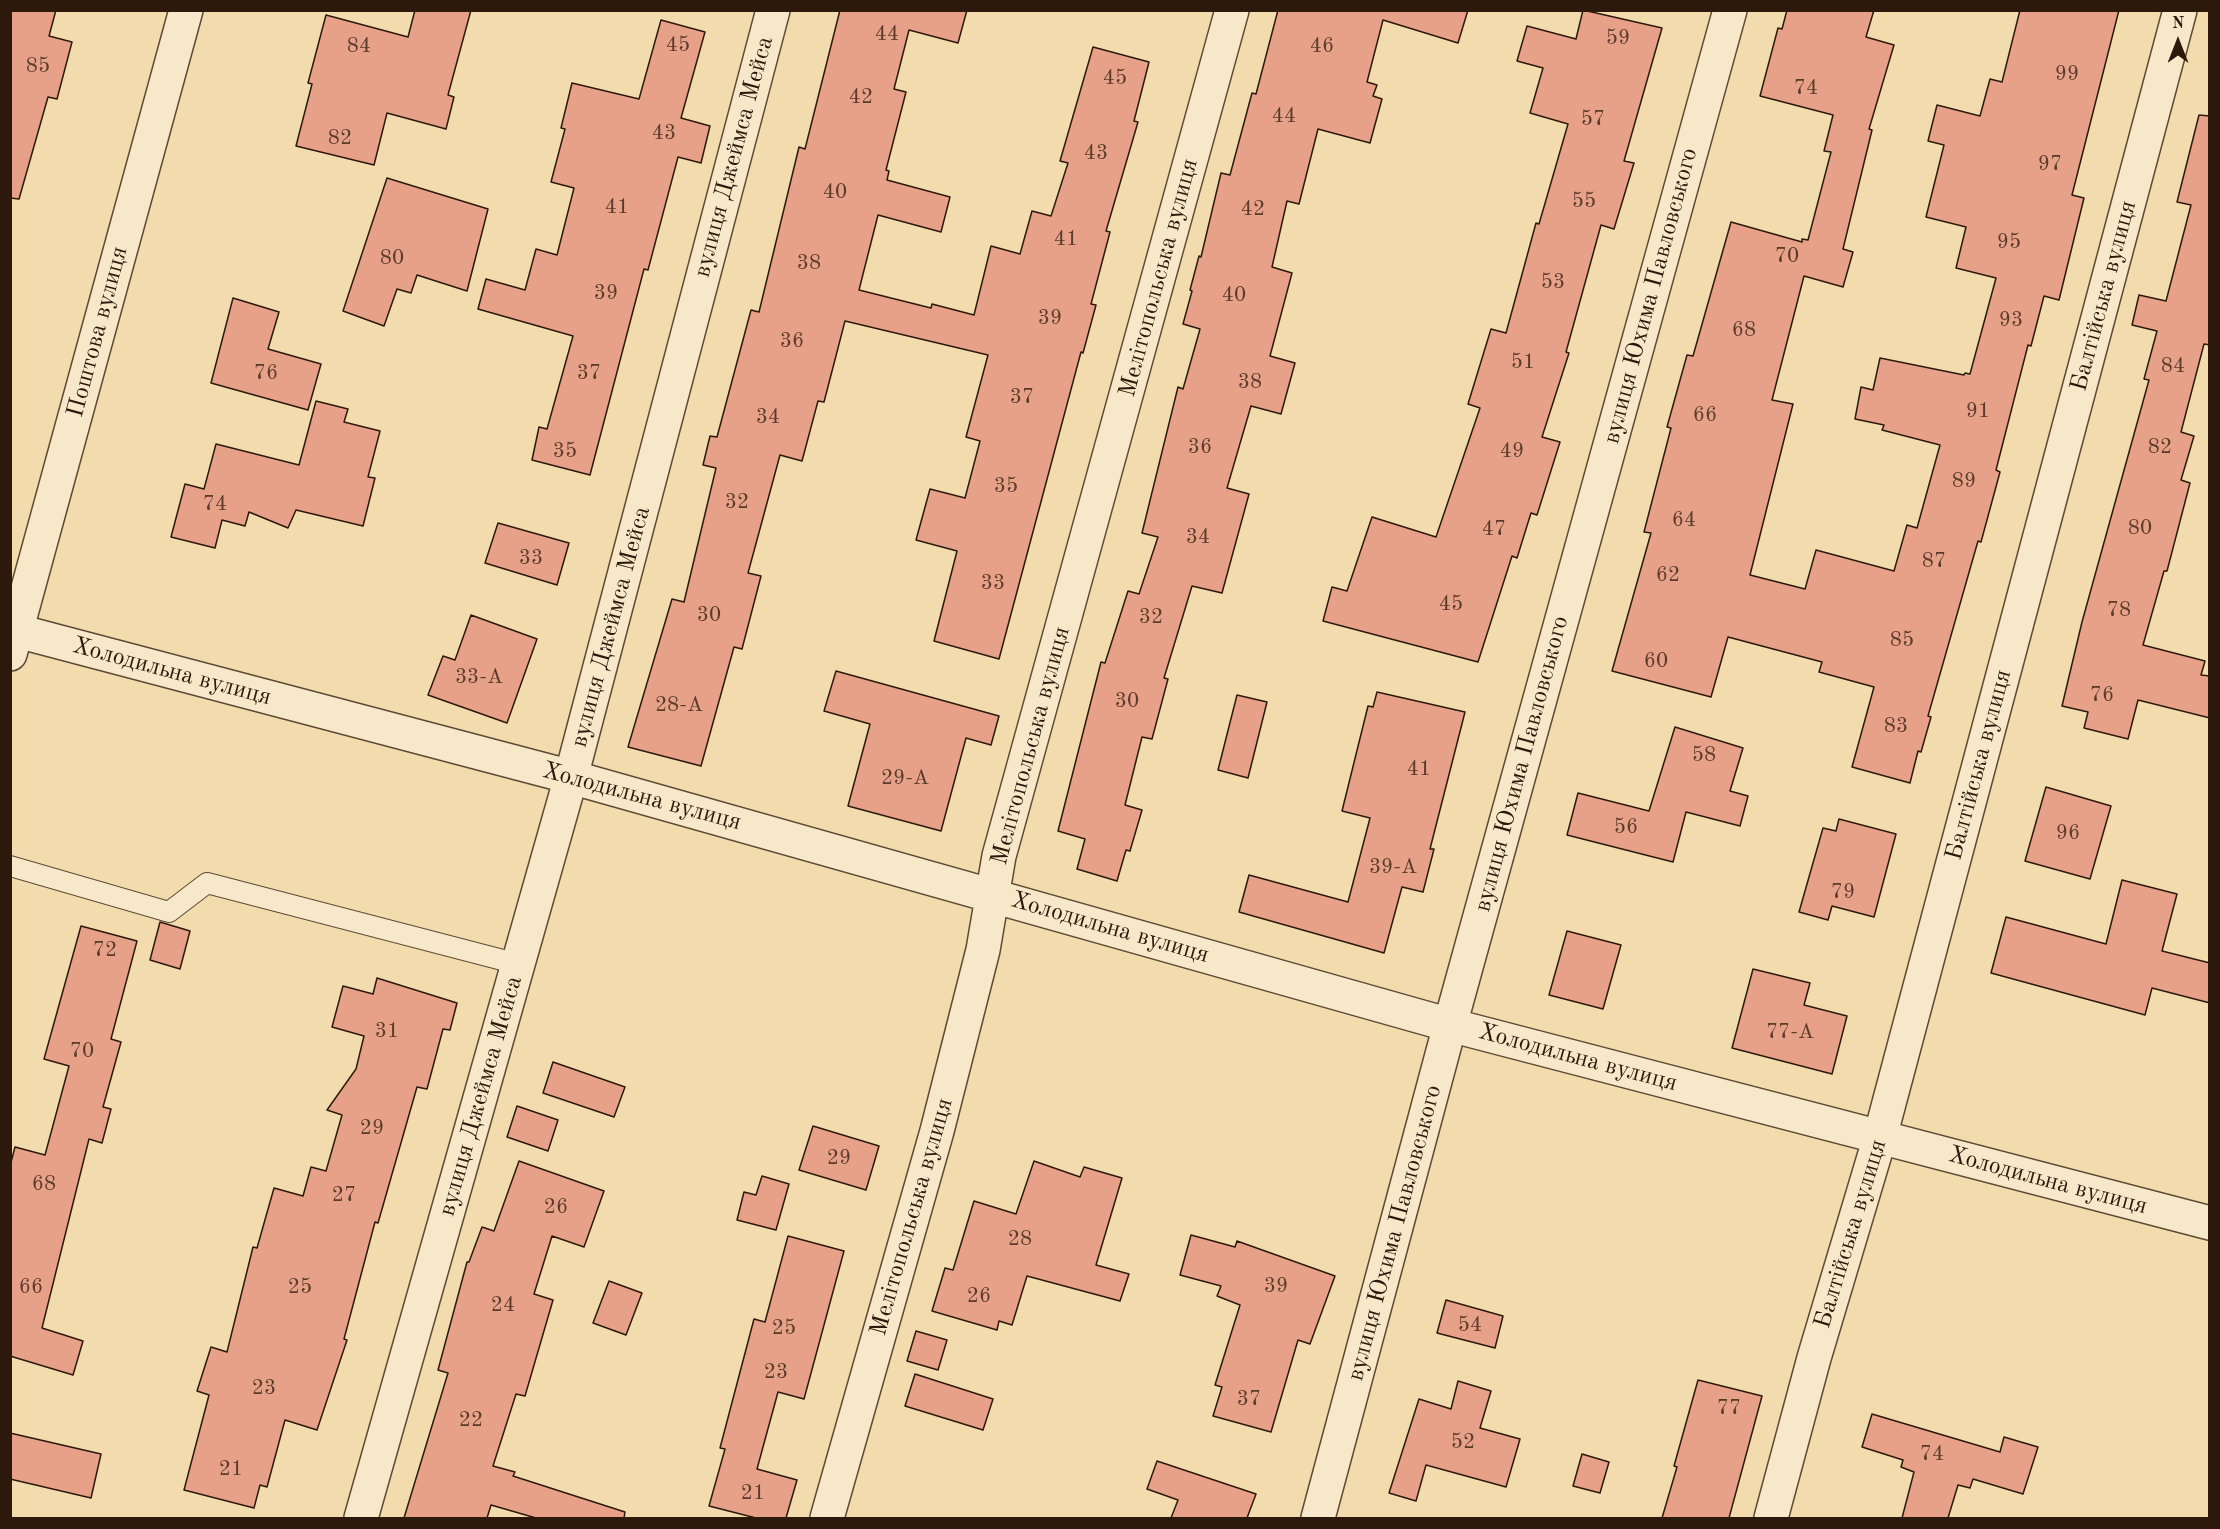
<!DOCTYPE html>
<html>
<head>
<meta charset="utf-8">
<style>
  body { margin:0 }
  #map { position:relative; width:2220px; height:1529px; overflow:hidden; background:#f2dcad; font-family:"Old Standard TT",serif }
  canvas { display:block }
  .frame { position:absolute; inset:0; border:12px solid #2d190b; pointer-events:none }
  .north { position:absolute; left:2148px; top:12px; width:60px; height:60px; -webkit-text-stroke:4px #f7e8ca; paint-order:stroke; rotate:0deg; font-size:16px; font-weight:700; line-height:24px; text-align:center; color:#2d190b }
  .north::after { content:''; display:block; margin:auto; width:21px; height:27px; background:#2d190b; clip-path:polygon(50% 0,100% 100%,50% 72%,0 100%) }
</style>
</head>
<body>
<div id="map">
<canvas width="2220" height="1529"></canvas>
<div class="frame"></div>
<div class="north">N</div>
</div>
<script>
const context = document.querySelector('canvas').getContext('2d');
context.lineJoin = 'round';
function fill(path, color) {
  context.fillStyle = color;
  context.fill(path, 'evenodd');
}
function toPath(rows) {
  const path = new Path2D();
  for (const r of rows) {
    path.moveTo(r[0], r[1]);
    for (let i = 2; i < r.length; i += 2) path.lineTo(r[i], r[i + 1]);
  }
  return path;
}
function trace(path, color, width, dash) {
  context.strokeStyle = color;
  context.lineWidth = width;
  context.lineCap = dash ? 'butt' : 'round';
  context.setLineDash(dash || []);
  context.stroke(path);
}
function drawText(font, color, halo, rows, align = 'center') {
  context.font = font + ' "Old Standard TT",serif';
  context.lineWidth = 4.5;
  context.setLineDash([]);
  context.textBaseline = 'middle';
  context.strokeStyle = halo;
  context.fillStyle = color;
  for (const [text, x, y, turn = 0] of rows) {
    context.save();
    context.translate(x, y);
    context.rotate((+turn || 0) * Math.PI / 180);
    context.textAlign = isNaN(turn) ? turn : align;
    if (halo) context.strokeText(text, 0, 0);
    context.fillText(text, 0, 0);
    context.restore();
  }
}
const building = toPath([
  [10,10,56,10,49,36,72,42,57,99,48,97,19,199,10,198,10,10],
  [415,10,471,10,448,95,454,97,446,129,387,113,374,165,296,146,312,84,308,83,326,15,408,37,415,10],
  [840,10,967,10,958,43,909,30,894,89,906,92,886,170,889,171,887,180,950,197,941,232,878,215,859,290,931,308,932,304,974,315,991,246,1020,254,1032,211,1051,216,1068,163,1060,161,1093,47,1149,62,1134,121,1138,122,1106,231,1110,232,1091,304,1096,305,1083,353,1081,352,999,659,934,641,957,551,916,540,930,489,965,498,980,441,966,437,988,355,845,321,824,402,818,401,802,461,780,455,748,573,761,576,742,649,734,647,701,766,628,747,672,599,684,602,716,468,703,465,710,436,717,437,751,310,759,312,799,147,805,149,840,10],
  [1278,10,1468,10,1458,43,1383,20,1367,82,1377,85,1373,96,1382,99,1370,143,1318,129,1299,204,1287,201,1272,267,1292,273,1270,356,1295,363,1281,414,1251,406,1227,488,1249,494,1222,593,1192,586,1164,678,1168,679,1152,739,1142,737,1125,805,1142,810,1130,851,1126,850,1117,881,1077,869,1085,839,1058,831,1101,662,1105,663,1128,591,1139,594,1158,537,1142,533,1178,387,1183,389,1200,329,1183,324,1192,291,1190,290,1199,256,1201,257,1221,173,1230,175,1252,93,1256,94,1278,10],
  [1583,10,1662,28,1624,161,1634,163,1614,229,1601,225,1566,352,1569,353,1542,437,1560,442,1537,515,1531,513,1517,558,1512,556,1478,662,1323,621,1332,587,1347,591,1372,517,1436,537,1480,408,1468,404,1491,329,1506,333,1536,223,1539,224,1568,124,1530,113,1543,68,1517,61,1527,26,1576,39,1583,10],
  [1787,10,1874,10,1866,37,1894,45,1869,129,1872,130,1843,249,1853,252,1843,287,1804,276,1772,400,1793,404,1750,575,1805,589,1816,550,1894,571,1907,525,1917,528,1940,445,1882,430,1884,425,1855,419,1861,387,1873,390,1880,358,1964,375,1965,373,1970,374,1996,278,1956,268,1966,227,1926,217,1944,145,1928,141,1937,105,1980,116,1990,79,2002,82,2020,10,2119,10,2072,195,2084,198,2059,300,2044,296,2031,346,2028,345,1996,470,2000,472,1981,542,1978,541,1928,716,1931,717,1921,752,1918,751,1910,783,1852,767,1874,687,1819,672,1822,662,1728,637,1711,697,1612,671,1651,533,1644,532,1671,428,1667,427,1687,355,1693,356,1731,222,1802,242,1802,239,1808,240,1831,152,1824,151,1833,115,1760,96,1778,28,1782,29,1787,10],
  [661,20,705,32,681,118,710,126,701,163,678,157,648,270,644,269,590,475,532,460,539,427,547,429,573,336,478,309,486,279,525,290,536,249,557,255,574,188,551,182,565,129,561,128,572,83,639,99,661,20],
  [2199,115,2210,116,2210,345,2204,344,2181,432,2194,436,2181,480,2190,483,2167,571,2164,571,2143,645,2205,661,2201,675,2210,676,2210,718,2138,700,2128,739,2084,728,2088,712,2062,706,2082,622,2149,380,2144,379,2157,331,2132,325,2139,295,2166,301,2191,205,2177,202,2199,115],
  [387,178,488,209,467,291,417,275,411,293,397,289,384,326,343,311,387,178],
  [233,298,279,312,268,349,321,364,308,410,211,383,233,298],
  [316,401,348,409,344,422,380,431,368,477,375,478,363,526,296,510,288,528,249,512,245,526,222,520,215,548,171,537,185,484,204,489,216,444,299,465,316,401],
  [498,523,569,543,557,585,485,563,498,523],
  [471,615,537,639,507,723,428,695,443,656,455,660,471,615],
  [836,671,999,716,991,745,966,738,941,831,848,806,870,724,824,711,836,671],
  [1377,692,1465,712,1430,849,1434,849,1423,892,1402,887,1384,953,1239,912,1249,875,1348,902,1370,818,1342,811,1368,706,1373,707,1377,692],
  [1237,695,1267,702,1248,778,1218,770,1237,695],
  [1675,727,1743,748,1730,791,1748,796,1740,826,1686,812,1673,862,1567,835,1578,793,1649,811,1675,727],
  [2046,787,2111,806,2090,879,2025,861,2046,787],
  [1839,819,1896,834,1874,917,1832,906,1828,920,1799,912,1823,828,1836,831,1839,819],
  [2122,880,2177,894,2162,951,2210,963,2210,1003,2152,988,2145,1015,1991,973,2006,917,2106,944,2122,880],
  [160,922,190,931,180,969,150,960,160,922],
  [81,926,137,941,111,1039,121,1042,103,1107,111,1109,102,1143,89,1139,42,1328,83,1341,73,1375,10,1356,10,1166,15,1147,45,1155,69,1066,44,1059,81,926],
  [1567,931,1621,945,1603,1009,1549,995,1567,931],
  [1753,969,1810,983,1804,1005,1847,1016,1832,1074,1732,1048,1753,969],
  [377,978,457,1003,450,1030,443,1029,427,1089,417,1087,378,1223,375,1222,344,1339,347,1340,317,1430,285,1420,267,1487,260,1485,254,1508,184,1490,209,1395,197,1391,211,1347,227,1352,253,1247,257,1248,274,1188,303,1196,311,1167,326,1171,342,1115,327,1110,356,1069,364,1036,332,1027,343,986,373,994,377,978],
  [553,1062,625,1087,614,1117,543,1093,553,1062],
  [517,1106,558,1120,548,1151,507,1137,517,1106],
  [813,1126,879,1146,866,1190,799,1170,813,1126],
  [519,1161,604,1191,584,1247,552,1236,534,1294,553,1300,525,1396,516,1394,493,1466,515,1472,513,1476,625,1512,624,1518,536,1518,491,1505,487,1518,404,1518,448,1373,438,1370,467,1262,469,1262,482,1227,494,1231,519,1161],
  [1034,1161,1080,1177,1084,1167,1122,1178,1096,1265,1129,1274,1120,1301,1027,1276,1012,1325,999,1321,997,1330,932,1311,945,1268,953,1270,974,1201,1016,1214,1034,1161],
  [762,1176,789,1184,776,1230,737,1220,744,1192,756,1195,762,1176],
  [1191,1235,1235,1247,1237,1241,1335,1276,1310,1344,1298,1340,1271,1432,1213,1416,1222,1387,1215,1385,1240,1305,1217,1296,1221,1286,1180,1275,1191,1235],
  [788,1236,844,1251,804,1399,778,1392,757,1469,797,1480,786,1518,756,1518,709,1506,725,1449,720,1448,754,1319,765,1322,788,1236],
  [609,1281,642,1293,626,1335,593,1323,609,1281],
  [1446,1300,1503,1316,1495,1348,1437,1333,1446,1300],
  [916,1331,947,1340,938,1370,907,1361,916,1331],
  [915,1374,993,1399,983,1430,905,1406,915,1374],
  [1698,1380,1762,1396,1729,1518,1662,1518,1677,1467,1674,1466,1698,1380],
  [1458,1381,1491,1391,1480,1428,1520,1439,1506,1487,1426,1465,1416,1501,1389,1493,1419,1399,1451,1409,1458,1381],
  [1872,1414,2000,1452,2004,1437,2038,1447,2023,1494,1973,1479,1970,1488,1958,1485,1948,1518,1902,1518,1914,1472,1901,1467,1903,1460,1862,1447,1872,1414],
  [10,1433,101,1454,91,1498,10,1479,10,1433],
  [1582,1454,1609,1462,1600,1493,1573,1486,1582,1454],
  [1157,1461,1256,1494,1247,1518,1171,1518,1178,1500,1147,1489,1157,1461]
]);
const service = toPath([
  [10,866,169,912,207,883,518,964]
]);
const minor = toPath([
  [10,629,571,777,1450,1025,2210,1223],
  [361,1518,571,777,773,10],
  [827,1518,937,1131,983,950,999,856,1232,10],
  [1318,1518,1450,1025,1730,10],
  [1771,1518,1814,1358,1880,1137,2180,10]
]);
const tertiary = toPath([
  [10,654,186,10]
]);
const numberNames = [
  ["44",887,34],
  ["59",1618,38],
  ["45",678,45],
  ["84",359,46],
  ["46",1322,46],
  ["85",38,66],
  ["99",2067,74],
  ["45",1115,78],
  ["74",1806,88],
  ["42",861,97],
  ["44",1284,116],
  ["57",1593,119],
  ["43",664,133],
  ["82",340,138],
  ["43",1096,153],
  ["97",2050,164],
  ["40",835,192],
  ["55",1584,201],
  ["41",617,207],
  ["42",1253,209],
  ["41",1066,239],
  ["95",2009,242],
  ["70",1787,256],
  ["80",392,258],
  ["38",809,263],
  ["53",1553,282],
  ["39",606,293],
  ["40",1234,295],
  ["39",1050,318],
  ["93",2011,320],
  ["68",1744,330],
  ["36",792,341],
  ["51",1523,362],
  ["84",2173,366],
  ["76",266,373],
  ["37",589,373],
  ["38",1250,382],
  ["37",1022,397],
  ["91",1978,411],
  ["66",1705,415],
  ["34",768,417],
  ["36",1200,447],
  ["82",2160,447],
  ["35",565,451],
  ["49",1512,451],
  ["89",1964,481],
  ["35",1006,486],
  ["32",737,502],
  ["74",215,504],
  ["64",1684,520],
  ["80",2140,528],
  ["47",1494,529],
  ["34",1198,537],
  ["33",531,558],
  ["87",1934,561],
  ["62",1668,575],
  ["33",993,583],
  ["45",1451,604],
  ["78",2119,610],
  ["30",709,615],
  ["32",1151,617],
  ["85",1902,640],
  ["60",1656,661],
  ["33-А",479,677],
  ["76",2102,695],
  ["30",1127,701],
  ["28-А",679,705],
  ["83",1896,726],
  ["58",1704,755],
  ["41",1419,769],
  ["29-А",905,778],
  ["56",1626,827],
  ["96",2068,833],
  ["39-А",1393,867],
  ["79",1843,892],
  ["72",105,950],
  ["31",387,1031],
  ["77-А",1790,1032],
  ["70",82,1051],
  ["29",372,1128],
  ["29",839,1158],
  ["68",44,1184],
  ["27",344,1195],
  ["26",556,1207],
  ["28",1020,1239],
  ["39",1276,1286],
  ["66",31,1287],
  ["25",300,1287],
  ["26",979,1296],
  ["24",503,1305],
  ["54",1470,1325],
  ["25",784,1328],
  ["23",776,1372],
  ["23",264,1388],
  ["37",1249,1399],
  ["77",1729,1408],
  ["22",471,1420],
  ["52",1463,1442],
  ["74",1932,1454],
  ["21",231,1469],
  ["21",753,1493]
];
const streetNames = [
  ["вулиця Джеймса Мейса",734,157,-75],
  ["Мелітопольська вулиця",1159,278,-75],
  ["вулиця Юхима Павловського",1651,296,-75],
  ["Балтійська вулиця",2104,296,-75],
  ["Поштова вулиця",98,332,-75],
  ["вулиця Джеймса Мейса",611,627,-75],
  ["Холодильна вулиця",172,672,15],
  ["Мелітопольська вулиця",1031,746,-75],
  ["вулиця Юхима Павловського",1522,764,-75],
  ["Балтійська вулиця",1979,765,-75],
  ["Холодильна вулиця",642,797,15],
  ["Холодильна вулиця",1110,928,16],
  ["Холодильна вулиця",1578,1058,15],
  ["вулиця Джеймса Мейса",481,1096,-74],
  ["Холодильна вулиця",2048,1181,15],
  ["Мелітопольська вулиця",912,1217,-74],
  ["вулиця Юхима Павловського",1395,1233,-75],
  ["Балтійська вулиця",1851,1234,-73]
];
fill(building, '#e6a188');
trace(building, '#2d190b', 1.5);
trace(service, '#5e4a34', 22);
trace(minor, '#5e4a34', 36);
trace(tertiary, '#5e4a34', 36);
trace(service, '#f7e8ca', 20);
trace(minor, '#f7e8ca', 33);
trace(tertiary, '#f7e8ca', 33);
drawText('21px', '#5b3b2a', null, numberNames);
drawText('24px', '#2d190b', '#f7e8ca', streetNames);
</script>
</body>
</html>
